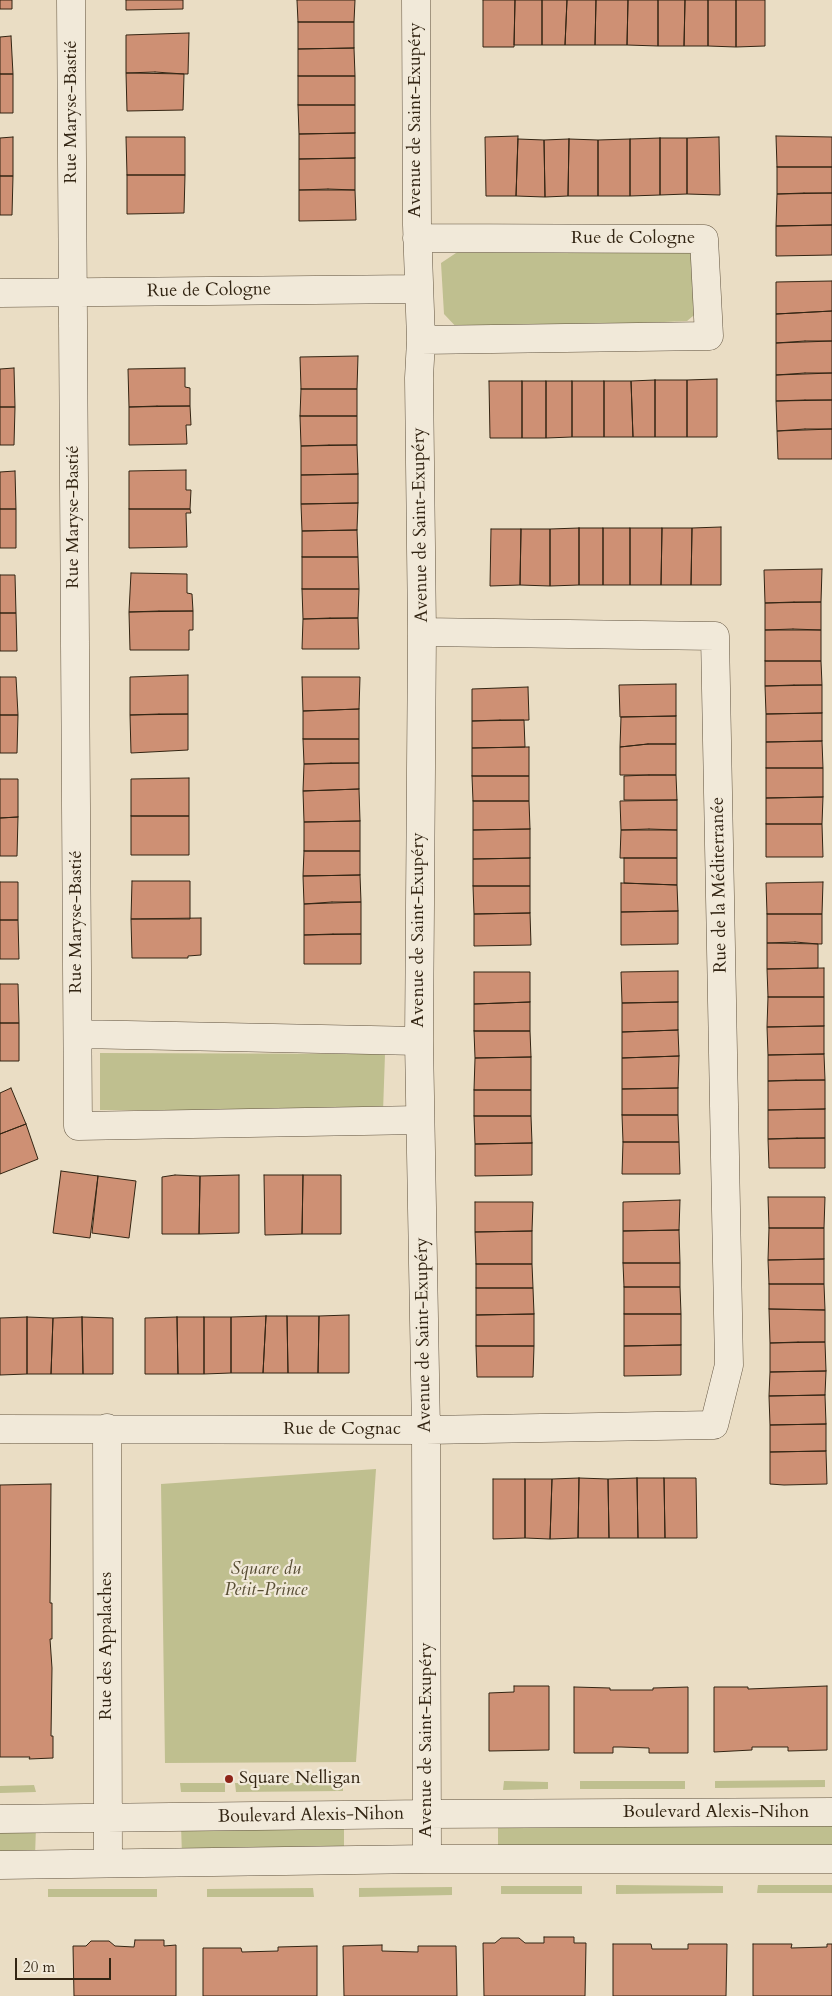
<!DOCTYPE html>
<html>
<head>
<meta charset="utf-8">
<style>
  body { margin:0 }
  #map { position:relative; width:832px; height:1996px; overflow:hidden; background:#eaddc4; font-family:Cardo,serif }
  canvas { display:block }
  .scale { position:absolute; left:15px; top:1958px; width:96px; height:22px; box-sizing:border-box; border:2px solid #332513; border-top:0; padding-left:6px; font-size:15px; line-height:18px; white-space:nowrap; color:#332513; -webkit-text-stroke:4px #f1e9d9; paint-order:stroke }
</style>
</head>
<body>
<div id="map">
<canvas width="832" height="1996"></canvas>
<div class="scale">20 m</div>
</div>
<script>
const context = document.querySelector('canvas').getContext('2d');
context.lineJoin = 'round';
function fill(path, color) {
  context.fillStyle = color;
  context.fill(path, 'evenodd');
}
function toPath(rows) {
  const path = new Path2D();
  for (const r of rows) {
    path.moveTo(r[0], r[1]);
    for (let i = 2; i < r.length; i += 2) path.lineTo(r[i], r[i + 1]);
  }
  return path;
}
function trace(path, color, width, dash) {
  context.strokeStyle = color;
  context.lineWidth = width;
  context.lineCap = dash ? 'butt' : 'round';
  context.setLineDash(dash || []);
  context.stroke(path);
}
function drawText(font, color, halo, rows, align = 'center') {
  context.font = font + ' Cardo,serif';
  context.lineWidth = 4.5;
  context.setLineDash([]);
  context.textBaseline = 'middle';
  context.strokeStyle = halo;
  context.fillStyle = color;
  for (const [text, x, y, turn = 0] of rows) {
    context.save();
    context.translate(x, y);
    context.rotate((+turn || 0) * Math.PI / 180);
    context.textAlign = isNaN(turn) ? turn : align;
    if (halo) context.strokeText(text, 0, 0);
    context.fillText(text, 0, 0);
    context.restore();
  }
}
const green = toPath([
  [462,249,692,249,705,306,687,321,460,331,444,314,441,263],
  [100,1053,385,1054,383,1112,100,1110],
  [376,1469,356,1762,165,1763,161,1484],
  [825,1780,825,1787,715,1788,715,1781],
  [504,1781,548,1782,548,1789,503,1790],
  [580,1781,685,1781,685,1789,580,1789],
  [180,1783,225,1783,225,1792,181,1792],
  [235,1783,343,1783,343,1791,236,1792],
  [34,1785,36,1792,0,1793,0,1786],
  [832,1823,832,1850,498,1852,498,1825],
  [344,1824,344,1853,182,1855,181,1826],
  [0,1827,36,1827,35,1856,0,1856],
  [616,1885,723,1886,723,1893,616,1894],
  [758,1885,832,1885,832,1893,757,1893],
  [501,1886,582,1886,582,1894,501,1894],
  [452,1887,452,1895,359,1897,359,1888],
  [313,1888,314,1897,207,1897,207,1889],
  [48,1889,157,1889,157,1897,48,1897]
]);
const building = toPath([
  [0,0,12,0,12,9,0,9,0,0],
  [126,0,183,0,183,9,126,10,126,0],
  [297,0,355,0,354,22,298,22,297,0],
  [483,0,515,0,514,47,483,47,483,0],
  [515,0,542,0,542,45,514,45,515,0],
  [542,0,567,0,565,45,542,45,542,0],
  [567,0,596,0,595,45,565,45,567,0],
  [596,0,628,0,627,45,595,45,596,0],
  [628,0,658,0,658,46,627,45,628,0],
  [658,0,685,0,684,46,658,46,658,0],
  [685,0,708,0,708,46,684,46,685,0],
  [708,0,736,0,736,47,708,46,708,0],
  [736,0,765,0,765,46,736,47,736,0],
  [298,22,354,22,354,48,298,49,298,22],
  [189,33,188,74,126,73,126,35,189,33],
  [11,36,13,74,0,74,0,37,11,36],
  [354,48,355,76,298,76,298,49,354,48],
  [155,72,184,74,183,110,127,111,126,73,155,72],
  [0,74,13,74,13,113,0,113,0,74],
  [298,76,355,76,355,105,298,105,298,76],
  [298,105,355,105,355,133,299,134,298,105],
  [355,133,355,158,299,159,299,134,355,133],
  [518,136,516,196,486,196,485,137,518,136],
  [776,136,832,137,832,167,777,167,776,136],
  [13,137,13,176,0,176,0,138,13,137],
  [126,137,185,137,185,175,127,175,126,137],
  [719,137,720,195,687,194,687,138,719,137],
  [660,138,687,138,687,194,660,195,660,138],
  [660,138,660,195,630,196,630,139,660,138],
  [518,139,544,140,545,197,516,196,518,139],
  [569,139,598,140,598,196,568,196,569,139],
  [569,139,568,196,545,197,544,140,569,139],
  [630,139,630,196,598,196,598,140,630,139],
  [355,158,355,190,299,190,299,159,355,158],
  [777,167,832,167,832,193,777,194,777,167],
  [127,175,185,175,184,213,127,214,127,175],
  [0,176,13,176,12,215,0,215,0,176],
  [328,189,355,190,356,220,299,221,299,190,328,189],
  [804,193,832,193,832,225,776,226,777,194,804,193],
  [832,225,832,255,776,256,776,226,832,225],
  [832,281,832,311,776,314,776,282,832,281],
  [832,311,832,341,776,343,776,314,832,311],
  [805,341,832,341,832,373,776,375,776,343,805,341],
  [358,356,357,389,301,389,300,357,358,356],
  [14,368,15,407,0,407,0,369,14,368],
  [185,368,185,387,190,388,190,406,129,407,128,369,185,368],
  [805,373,832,373,832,400,776,401,776,375,805,373],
  [717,379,717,437,687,437,687,380,717,379],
  [655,380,655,437,633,437,631,381,655,380],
  [655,380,687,380,687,437,655,437,655,380],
  [489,381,522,381,522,438,490,438,489,381],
  [522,381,546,381,546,438,522,438,522,381],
  [546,381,572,381,572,437,546,438,546,381],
  [572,381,604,381,604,437,572,437,572,381],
  [604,381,631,381,633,437,604,437,604,381],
  [301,389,357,389,357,416,300,416,301,389],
  [805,400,832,400,832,429,777,431,776,401,805,400],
  [157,406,190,406,191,425,186,425,187,444,129,445,129,407,157,406],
  [0,407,15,407,14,445,0,445,0,407],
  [300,416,357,416,357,445,301,446,300,416],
  [805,429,832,429,832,459,778,459,777,431,805,429],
  [329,445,357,445,358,474,301,475,301,446,329,445],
  [186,470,186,490,191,490,190,509,129,509,129,471,186,470],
  [15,471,16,509,0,509,0,472,15,471],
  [358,474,358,503,301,504,301,475,358,474],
  [358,503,357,530,302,531,301,504,358,503],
  [0,509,16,509,16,548,0,548,0,509],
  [129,509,190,509,191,513,186,513,187,547,129,548,129,509],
  [721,527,721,585,691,585,692,528,721,527],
  [579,528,579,585,550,586,550,529,579,528],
  [579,528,603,528,603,585,579,585,579,528],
  [603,528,630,528,630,585,603,585,603,528],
  [630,528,662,528,661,585,630,585,630,528],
  [662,528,692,528,691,585,661,585,662,528],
  [491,529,521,529,520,585,490,586,491,529],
  [521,529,550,529,550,586,520,585,521,529],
  [357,530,358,557,302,557,302,531,357,530],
  [302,557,358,557,359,589,302,589,302,557],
  [822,569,821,602,765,603,764,570,822,569],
  [131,573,187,574,187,593,192,594,193,611,129,612,131,573],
  [0,575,15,575,16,613,0,613,0,575],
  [302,589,359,589,358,618,303,619,302,589],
  [794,602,821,602,821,630,765,630,765,603,794,602],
  [159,611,193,611,193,630,189,630,189,650,130,650,129,612,159,611],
  [0,613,16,613,17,651,0,651,0,613],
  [330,618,358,618,359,649,302,649,303,619,330,618],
  [793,629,821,630,821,661,765,661,765,630,793,629],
  [765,661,821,661,822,685,765,686,765,661],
  [188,675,188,714,130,715,130,677,188,675],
  [0,677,16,677,18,715,0,715,0,677],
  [302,677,360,677,359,709,303,711,302,677],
  [676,684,676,716,620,717,619,685,676,684],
  [794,685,822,685,822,713,766,714,765,686,794,685],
  [528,687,529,720,472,721,472,689,528,687],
  [359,709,359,739,303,739,303,711,359,709],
  [822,713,822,741,766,742,766,714,822,713],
  [159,714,188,714,188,750,131,753,130,715,159,714],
  [0,715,18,715,17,753,0,753,0,715],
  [676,716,676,744,648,744,620,747,621,717,676,716],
  [500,720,524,720,525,747,472,748,472,721,500,720],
  [303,739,359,739,359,763,304,764,303,739],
  [822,741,823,768,766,768,766,742,822,741],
  [648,744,676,744,676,775,620,775,620,747,648,744],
  [529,747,529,776,472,776,472,748,529,747],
  [331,763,359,763,359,789,303,791,304,764,331,763],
  [766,768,823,768,823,797,766,798,766,768],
  [649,775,676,775,677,800,624,800,624,776,649,775],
  [472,776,529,776,529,801,473,801,472,776],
  [189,778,189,816,131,816,131,779,189,778],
  [0,779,18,779,18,817,0,818,0,779],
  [359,789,360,821,304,822,303,791,359,789],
  [823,797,822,824,766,824,766,798,823,797],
  [677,800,677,830,621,830,620,801,677,800],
  [473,801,529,801,530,829,473,830,473,801],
  [131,816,189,816,189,855,131,855,131,816],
  [18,817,17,856,0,856,0,818,18,817],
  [360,821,360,851,304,851,304,822,360,821],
  [766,824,822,824,823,857,766,857,766,824],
  [530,829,530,858,473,859,473,830,530,829],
  [649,829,677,830,677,858,620,858,621,830,649,829],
  [304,851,360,851,360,875,303,876,304,851],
  [530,858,530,886,473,886,473,859,530,858],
  [624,858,677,858,677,885,624,883,624,858],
  [360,875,361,902,304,904,303,876,360,875],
  [132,881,190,881,190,919,131,919,132,881],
  [0,882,18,882,18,920,0,920,0,882],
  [823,882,822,914,767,914,766,883,823,882],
  [621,883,677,885,678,911,621,912,621,883],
  [473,886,530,886,530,913,474,914,473,886],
  [332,902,361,902,361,934,304,935,304,904,332,902],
  [678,911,678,944,621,945,621,912,678,911],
  [530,913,531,945,474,946,474,914,530,913],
  [767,914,822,914,822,944,767,943,767,914],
  [201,918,201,955,188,956,188,958,132,958,131,919,201,918],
  [0,920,18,920,19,959,0,959,0,920],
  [333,934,361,934,361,964,304,964,304,935,333,934],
  [795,942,818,944,818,968,767,969,767,943,795,942],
  [824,968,824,997,768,997,767,969,824,968],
  [678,971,678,1002,622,1003,621,972,678,971],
  [474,972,530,972,530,1002,474,1004,474,972],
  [0,984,18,984,19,1023,0,1023,0,984],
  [768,997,824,997,824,1026,767,1027,768,997],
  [530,1002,530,1031,474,1031,474,1004,530,1002],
  [678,1002,678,1030,622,1032,622,1003,678,1002],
  [0,1023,19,1023,19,1061,0,1061,0,1023],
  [824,1026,824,1054,768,1055,767,1027,824,1026],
  [678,1030,679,1056,622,1058,622,1032,678,1030],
  [474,1031,530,1031,531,1057,475,1058,474,1031],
  [824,1054,825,1080,768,1081,768,1055,824,1054],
  [679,1056,678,1088,622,1089,622,1058,679,1056],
  [531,1057,531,1090,474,1090,475,1058,531,1057],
  [796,1080,825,1080,825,1109,768,1110,768,1081,796,1080],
  [11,1088,26,1124,0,1134,0,1093,11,1088],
  [678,1088,678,1115,622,1115,622,1089,678,1088],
  [474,1090,531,1090,531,1116,474,1116,474,1090],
  [825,1109,825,1138,768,1139,768,1110,825,1109],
  [622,1115,678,1115,679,1142,623,1142,622,1115],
  [474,1116,531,1116,532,1143,475,1144,474,1116],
  [26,1124,38,1159,0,1174,0,1134,26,1124],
  [797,1138,825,1138,825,1168,769,1168,768,1139,797,1138],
  [623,1142,679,1142,680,1174,622,1174,623,1142],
  [532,1143,532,1175,475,1176,475,1144,532,1143],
  [61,1171,98,1176,90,1238,53,1233,61,1171],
  [175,1175,200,1176,199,1234,162,1234,162,1177,175,1175],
  [239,1175,239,1233,199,1234,200,1176,239,1175],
  [264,1175,303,1175,302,1234,265,1235,264,1175],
  [303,1175,341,1175,341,1234,302,1234,303,1175],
  [98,1176,136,1181,129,1238,92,1233,98,1176],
  [768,1197,825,1197,824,1228,769,1228,768,1197],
  [680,1200,679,1230,623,1231,623,1202,680,1200],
  [475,1202,533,1202,532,1231,475,1232,475,1202],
  [769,1228,824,1228,824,1259,768,1260,769,1228],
  [679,1230,680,1263,623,1263,623,1231,679,1230],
  [532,1231,532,1264,476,1264,475,1232,532,1231],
  [824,1259,824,1284,769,1284,768,1260,824,1259],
  [623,1263,680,1263,680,1287,624,1287,623,1263],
  [476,1264,532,1264,533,1288,476,1288,476,1264],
  [769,1284,824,1284,825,1310,769,1309,769,1284],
  [624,1287,680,1287,681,1314,624,1314,624,1287],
  [476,1288,533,1288,534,1314,476,1315,476,1288],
  [769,1309,825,1310,825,1342,770,1343,769,1309],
  [534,1314,534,1346,476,1346,476,1315,534,1314],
  [624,1314,681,1314,681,1345,624,1346,624,1314],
  [349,1315,349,1373,318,1373,319,1316,349,1315],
  [266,1316,287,1316,288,1373,263,1373,266,1316],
  [266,1316,263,1373,231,1373,231,1317,266,1316],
  [287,1316,319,1316,318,1373,288,1373,287,1316],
  [27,1317,53,1318,51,1374,27,1374,27,1317],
  [27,1317,27,1374,0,1375,0,1318,27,1317],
  [82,1317,83,1374,51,1374,53,1318,82,1317],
  [82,1317,113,1318,113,1374,83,1374,82,1317],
  [177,1317,178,1374,145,1374,145,1318,177,1317],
  [177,1317,204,1317,204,1374,178,1374,177,1317],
  [204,1317,231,1317,231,1373,204,1374,204,1317],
  [798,1342,825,1342,826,1371,770,1372,770,1343,798,1342],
  [681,1345,681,1375,624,1376,624,1346,681,1345],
  [476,1346,534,1346,533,1377,477,1377,476,1346],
  [826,1371,825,1395,769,1396,770,1372,826,1371],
  [825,1395,826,1424,770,1425,769,1396,825,1395],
  [826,1424,826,1451,770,1452,770,1425,826,1424],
  [826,1451,827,1484,784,1485,770,1484,770,1452,826,1451],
  [579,1478,578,1538,550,1539,552,1479,579,1478],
  [579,1478,608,1479,609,1538,578,1538,579,1478],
  [637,1478,638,1538,609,1538,608,1479,637,1478],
  [637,1478,664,1478,665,1538,638,1538,637,1478],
  [664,1478,696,1478,697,1538,665,1538,664,1478],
  [493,1479,525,1479,525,1538,493,1539,493,1479],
  [525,1479,552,1479,550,1539,525,1538,525,1479],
  [51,1484,50,1603,52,1603,52,1639,50,1639,52,1668,51,1736,53,1736,53,1758,29,1759,30,1757,0,1757,0,1485,51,1484],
  [514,1686,549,1686,549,1750,489,1751,489,1693,514,1692,514,1686],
  [827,1686,827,1750,788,1751,788,1747,752,1747,752,1750,714,1752,714,1687,748,1687,748,1689,827,1686],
  [574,1687,610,1688,610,1690,653,1690,653,1688,688,1687,688,1753,649,1753,649,1748,621,1747,613,1747,613,1753,574,1753,574,1687],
  [544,1937,574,1937,574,1943,586,1943,585,1996,484,1996,483,1943,495,1943,501,1938,519,1938,525,1943,544,1943,544,1937],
  [135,1940,164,1940,164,1946,176,1945,176,1996,74,1996,73,1946,86,1946,91,1941,109,1941,115,1946,134,1947,135,1940],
  [613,1944,651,1944,652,1949,688,1949,688,1944,727,1944,726,1996,613,1996,613,1944],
  [753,1944,792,1944,791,1948,827,1947,827,1944,832,1944,832,1996,753,1996,753,1944],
  [382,1945,382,1951,418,1952,418,1946,456,1946,457,1996,344,1996,343,1946,382,1945],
  [317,1946,317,1996,203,1996,203,1948,241,1948,242,1952,278,1951,278,1947,317,1946]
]);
const minor = toPath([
  [71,0,78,1126,420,1120],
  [416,0,417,225,421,340,419,378,422,632,419,1041,426,1430,427,1859],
  [417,238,704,239,709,336,421,340],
  [0,293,418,289],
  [78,1034,419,1041],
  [107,1428,108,1863],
  [0,1429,426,1430,714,1425,729,1365,715,636,422,632],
  [0,1819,427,1814,832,1812],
  [0,1865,427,1859,832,1859]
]);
const markers = [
  [229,1779,5,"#8f2418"]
];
const streetNames = [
  ["Rue Maryse-Bastié",72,112,-90],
  ["Avenue de Saint-Exupéry",416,120,-90],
  ["Rue de Cologne",633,239],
  ["Rue de Cologne",209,291,-1],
  ["Rue Maryse-Bastié",74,517,-90],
  ["Avenue de Saint-Exupéry",421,525,-91],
  ["Rue de la Méditerranée",720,885,-91],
  ["Rue Maryse-Bastié",77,922,-90],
  ["Avenue de Saint-Exupéry",419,930,-90],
  ["Avenue de Saint-Exupéry",424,1335,-91],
  ["Rue de Cognac",342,1430],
  ["Rue des Appalaches",107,1646,-90],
  ["Avenue de Saint-Exupéry",427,1740,-90],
  ["Boulevard Alexis-Nihon",716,1813],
  ["Boulevard Alexis-Nihon",311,1816,-1]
];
const parkNames = [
  ["Square du",266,1570],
  ["Petit-Prince",266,1591]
];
const poiNames = [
  ["Square Nelligan",239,1779]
];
fill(green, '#bfbf8f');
fill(building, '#ce9074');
trace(building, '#332513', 1);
trace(minor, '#61533f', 29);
trace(minor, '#f1e9d9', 28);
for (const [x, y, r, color] of markers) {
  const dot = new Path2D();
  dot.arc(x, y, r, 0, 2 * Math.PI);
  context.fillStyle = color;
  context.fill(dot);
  trace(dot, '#f1e9d9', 2);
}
drawText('18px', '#332513', '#f1e9d9', streetNames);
drawText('italic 18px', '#564c32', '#f1e9d9', parkNames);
drawText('18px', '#332513', '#f1e9d9', poiNames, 'left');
</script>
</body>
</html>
